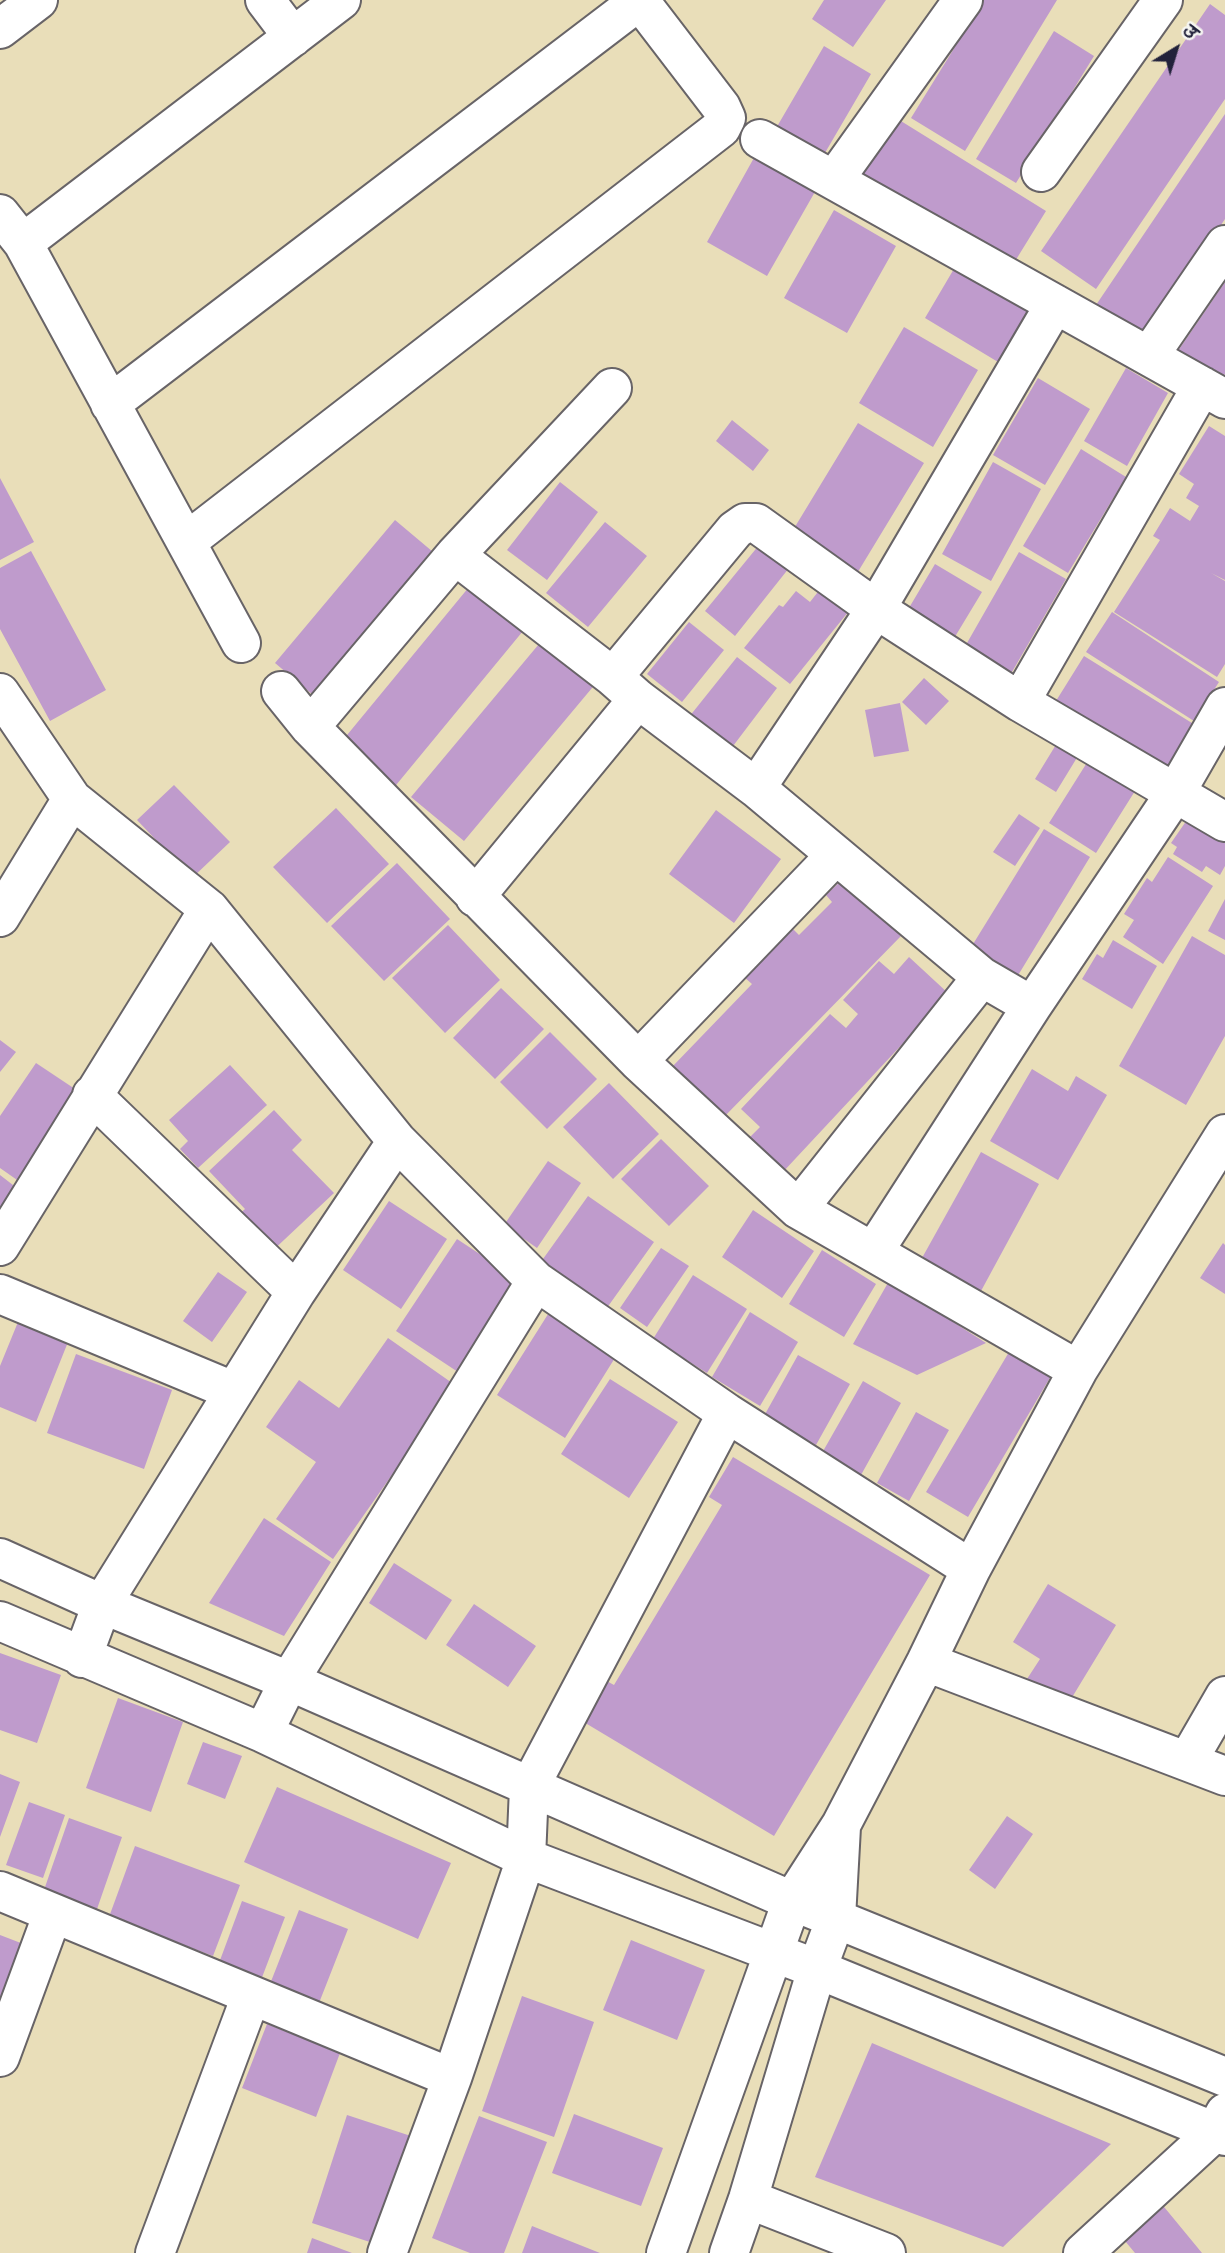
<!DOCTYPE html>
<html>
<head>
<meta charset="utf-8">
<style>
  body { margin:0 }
  #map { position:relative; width:1225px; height:2253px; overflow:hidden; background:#e9deb9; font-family:Kalam,"Playpen Sans Deva",sans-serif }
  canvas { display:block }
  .north { position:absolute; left:1141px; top:14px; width:70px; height:70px; -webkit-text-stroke:5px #f6f6f2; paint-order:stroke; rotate:38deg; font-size:19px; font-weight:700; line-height:28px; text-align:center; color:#22223b }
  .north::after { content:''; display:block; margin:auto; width:24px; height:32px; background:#22223b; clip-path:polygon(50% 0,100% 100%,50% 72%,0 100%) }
</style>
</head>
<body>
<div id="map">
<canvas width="1225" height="2253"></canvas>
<div class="north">उ</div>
</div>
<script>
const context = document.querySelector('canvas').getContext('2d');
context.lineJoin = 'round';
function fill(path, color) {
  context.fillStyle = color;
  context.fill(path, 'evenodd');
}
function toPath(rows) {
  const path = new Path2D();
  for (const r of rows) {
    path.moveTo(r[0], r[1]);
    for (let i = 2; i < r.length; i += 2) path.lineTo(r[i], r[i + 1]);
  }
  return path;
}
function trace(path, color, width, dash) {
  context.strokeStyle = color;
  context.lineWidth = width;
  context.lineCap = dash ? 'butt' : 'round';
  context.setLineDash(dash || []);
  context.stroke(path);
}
const building = toPath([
  [824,0,886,0,853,47,812,19],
  [984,0,1057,0,965,151,911,118],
  [1210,4,1225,15,1225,99,1096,289,1041,251],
  [1054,31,1094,56,1016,183,976,159],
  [824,46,871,74,822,158,775,130],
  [888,113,1046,211,1009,271,850,172],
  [1225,114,1225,219,1142,341,1094,308],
  [755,156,816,190,767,276,707,242],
  [834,210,896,246,847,333,784,298],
  [958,262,1036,309,1003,365,925,318],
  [1225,282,1225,374,1213,391,1171,361],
  [904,327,978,370,933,447,859,403],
  [1126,368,1168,393,1127,466,1084,441],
  [1038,378,1090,409,1045,485,993,455],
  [732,420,769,450,753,471,716,441],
  [858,423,924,463,853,580,787,540],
  [1209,426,1225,436,1225,580,1211,573,1225,581,1225,664,1217,677,1114,612,1160,540,1153,536,1170,508,1190,521,1199,506,1186,498,1194,484,1179,474],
  [1081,449,1126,477,1068,573,1023,546],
  [993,462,1041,489,991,581,942,554],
  [0,478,34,542,0,560],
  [560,482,598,512,547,580,507,550],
  [395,520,439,557,319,700,275,663],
  [605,522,647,556,588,627,546,593],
  [764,539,793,563,735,636,705,611],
  [31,551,106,690,50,721,0,629,0,568],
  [1019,552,1066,579,1005,684,959,657],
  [935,564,982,592,950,645,903,618],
  [469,587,523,631,392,790,338,746],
  [821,588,849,611,790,684,744,648,779,605,783,607,796,591,810,602],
  [1112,612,1219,682,1194,721,1086,652],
  [689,622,724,650,682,702,647,674],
  [544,638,597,682,464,841,411,797],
  [1084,656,1200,728,1167,782,1051,709],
  [737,657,777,688,727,754,685,722],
  [924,678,949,701,926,725,902,702],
  [900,703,909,751,874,757,865,710],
  [1057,743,1078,756,1056,792,1035,779],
  [1088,761,1135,791,1096,853,1049,823],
  [174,785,230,842,192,878,137,820],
  [336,808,389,864,327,923,273,867],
  [716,810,781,859,734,923,669,874],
  [1019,814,1040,828,1015,866,993,852],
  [1189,817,1225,840,1225,866,1220,875,1206,866,1202,872,1173,854,1177,847,1171,843],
  [1044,829,1090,857,1017,977,970,949],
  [1168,857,1213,886,1163,964,1123,937,1134,920,1124,914,1147,878,1152,882],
  [397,863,450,919,384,981,331,926],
  [843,879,901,936,724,1117,672,1067,752,984,744,977,787,923,799,935,832,902,826,895],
  [1225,899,1225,940,1208,931],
  [448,925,500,980,445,1033,392,978],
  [1192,936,1225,955,1225,1036,1186,1105,1119,1066],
  [1113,940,1157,966,1132,1009,1082,979,1097,954,1103,958],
  [909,957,949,994,782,1173,747,1140,760,1127,741,1109,830,1014,846,1028,858,1014,843,1000,879,961,894,974],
  [501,988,544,1029,495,1079,453,1038],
  [550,1032,597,1079,547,1129,500,1082],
  [0,1040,16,1052,0,1072],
  [36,1063,81,1093,20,1182,0,1168,0,1116],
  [230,1065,267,1105,198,1168,180,1149,188,1141,169,1120],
  [1032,1069,1068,1091,1076,1076,1107,1095,1058,1180,990,1141],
  [609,1083,659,1134,613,1179,563,1127],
  [274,1110,302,1140,292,1150,334,1193,268,1255,234,1219,245,1209,209,1171],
  [661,1139,709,1186,669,1226,621,1179],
  [981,1152,1039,1184,981,1291,922,1258],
  [548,1161,581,1183,537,1248,504,1225],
  [0,1175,22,1192,0,1222],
  [588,1196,654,1242,604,1312,538,1266],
  [389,1201,447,1239,401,1309,343,1270],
  [753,1210,814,1251,782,1298,722,1257],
  [457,1239,522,1282,461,1374,396,1331],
  [1223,1243,1225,1245,1225,1294,1200,1278],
  [661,1248,689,1266,647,1327,620,1308],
  [822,1250,876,1284,844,1337,789,1304],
  [218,1272,247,1292,212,1342,183,1321],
  [693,1275,747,1309,707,1373,653,1339],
  [889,1281,986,1343,917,1375,853,1344],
  [550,1311,618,1353,565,1438,497,1395],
  [750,1312,798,1342,760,1406,712,1377],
  [18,1322,68,1342,36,1422,0,1407,0,1366],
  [388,1338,455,1385,333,1559,276,1519,316,1462,266,1427,299,1380,339,1408],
  [1009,1352,1051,1376,968,1517,926,1492],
  [76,1354,172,1390,144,1469,47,1433],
  [798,1355,850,1384,816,1445,764,1416],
  [610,1379,678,1422,629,1498,561,1454],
  [863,1381,901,1403,861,1475,822,1453],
  [916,1412,949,1430,909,1501,877,1483],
  [733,1457,930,1575,774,1836,577,1718,601,1678,614,1685,722,1505,709,1497],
  [264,1518,331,1562,284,1636,209,1603],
  [394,1563,452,1600,426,1640,369,1603],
  [1048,1584,1116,1625,1068,1704,1027,1679,1040,1659,1013,1642],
  [474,1604,536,1646,508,1687,446,1645],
  [0,1653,61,1675,37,1743,0,1730],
  [118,1698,183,1722,151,1812,86,1788],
  [203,1742,242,1756,225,1799,187,1784],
  [0,1774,20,1782,0,1837],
  [277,1787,451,1863,418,1939,244,1862],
  [29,1802,65,1815,43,1878,6,1865],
  [1007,1816,1033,1834,995,1889,969,1870],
  [69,1818,122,1837,97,1909,44,1890],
  [135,1846,240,1885,213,1956,109,1917],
  [242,1901,285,1917,261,1980,219,1963],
  [299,1910,348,1929,319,2003,270,1984],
  [0,1935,26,1945,0,2015],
  [631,1940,705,1970,677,2040,603,2010],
  [522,1996,594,2022,554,2137,482,2111],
  [267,2024,340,2053,316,2117,242,2088],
  [872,2043,1111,2144,1003,2247,815,2177],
  [574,2114,663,2148,641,2206,552,2173],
  [347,2115,420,2139,385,2247,312,2223],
  [479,2116,547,2142,504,2253,470,2253,432,2238],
  [1160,2202,1202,2253,1135,2253,1120,2235],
  [532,2226,600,2253,522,2253],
  [312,2238,352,2253,307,2253]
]);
const street = toPath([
  [265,0,293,37],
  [0,29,38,0],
  [760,139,1225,399],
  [1041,172,1163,0],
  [834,180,963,0],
  [0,214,23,243,241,643],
  [23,243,341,0],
  [1149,356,1225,245],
  [110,404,639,1],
  [186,542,721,128,726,118,721,107,639,0],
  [455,555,613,677,638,699,756,788,982,977,1032,1006],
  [613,677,735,530,745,523,756,523,876,609,1020,702,1225,822],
  [281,691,310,727,638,1061,798,1209,1078,1370],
  [0,693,72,799,209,909,397,1141,536,1281,727,1413,971,1569],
  [1020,702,1202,386],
  [310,727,455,555,612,388],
  [756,788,876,609,1055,304],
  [475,897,638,699],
  [0,917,72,799],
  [638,1061,836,855],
  [92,1095,296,1292],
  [798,1209,982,977],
  [0,1246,209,909],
  [874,1251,1032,1006,1176,792,1225,707],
  [0,1294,233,1391],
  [0,1558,102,1604,289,1681,792,1901,1225,2077],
  [0,1621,263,1733,526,1858,817,1969,1225,2136],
  [82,1658,102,1604,296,1292,397,1141],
  [926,1662,1225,1776],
  [263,1733,289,1681,536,1281],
  [1188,1760,1225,1696],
  [0,1891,452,2078],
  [0,2057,53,1913],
  [748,2199,886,2253],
  [155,2253,251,1996],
  [387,2253,452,2078,526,1858,529,1788,727,1413],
  [666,2253,792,1901,841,1825,926,1662,971,1569,1078,1370,1225,1134],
  [729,2253,748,2199,817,1969,836,1918,841,1827],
  [1083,2253,1215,2132,1225,2113]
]);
fill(building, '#bf9bcc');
trace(street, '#686467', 42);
trace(street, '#fff', 38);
</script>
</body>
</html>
